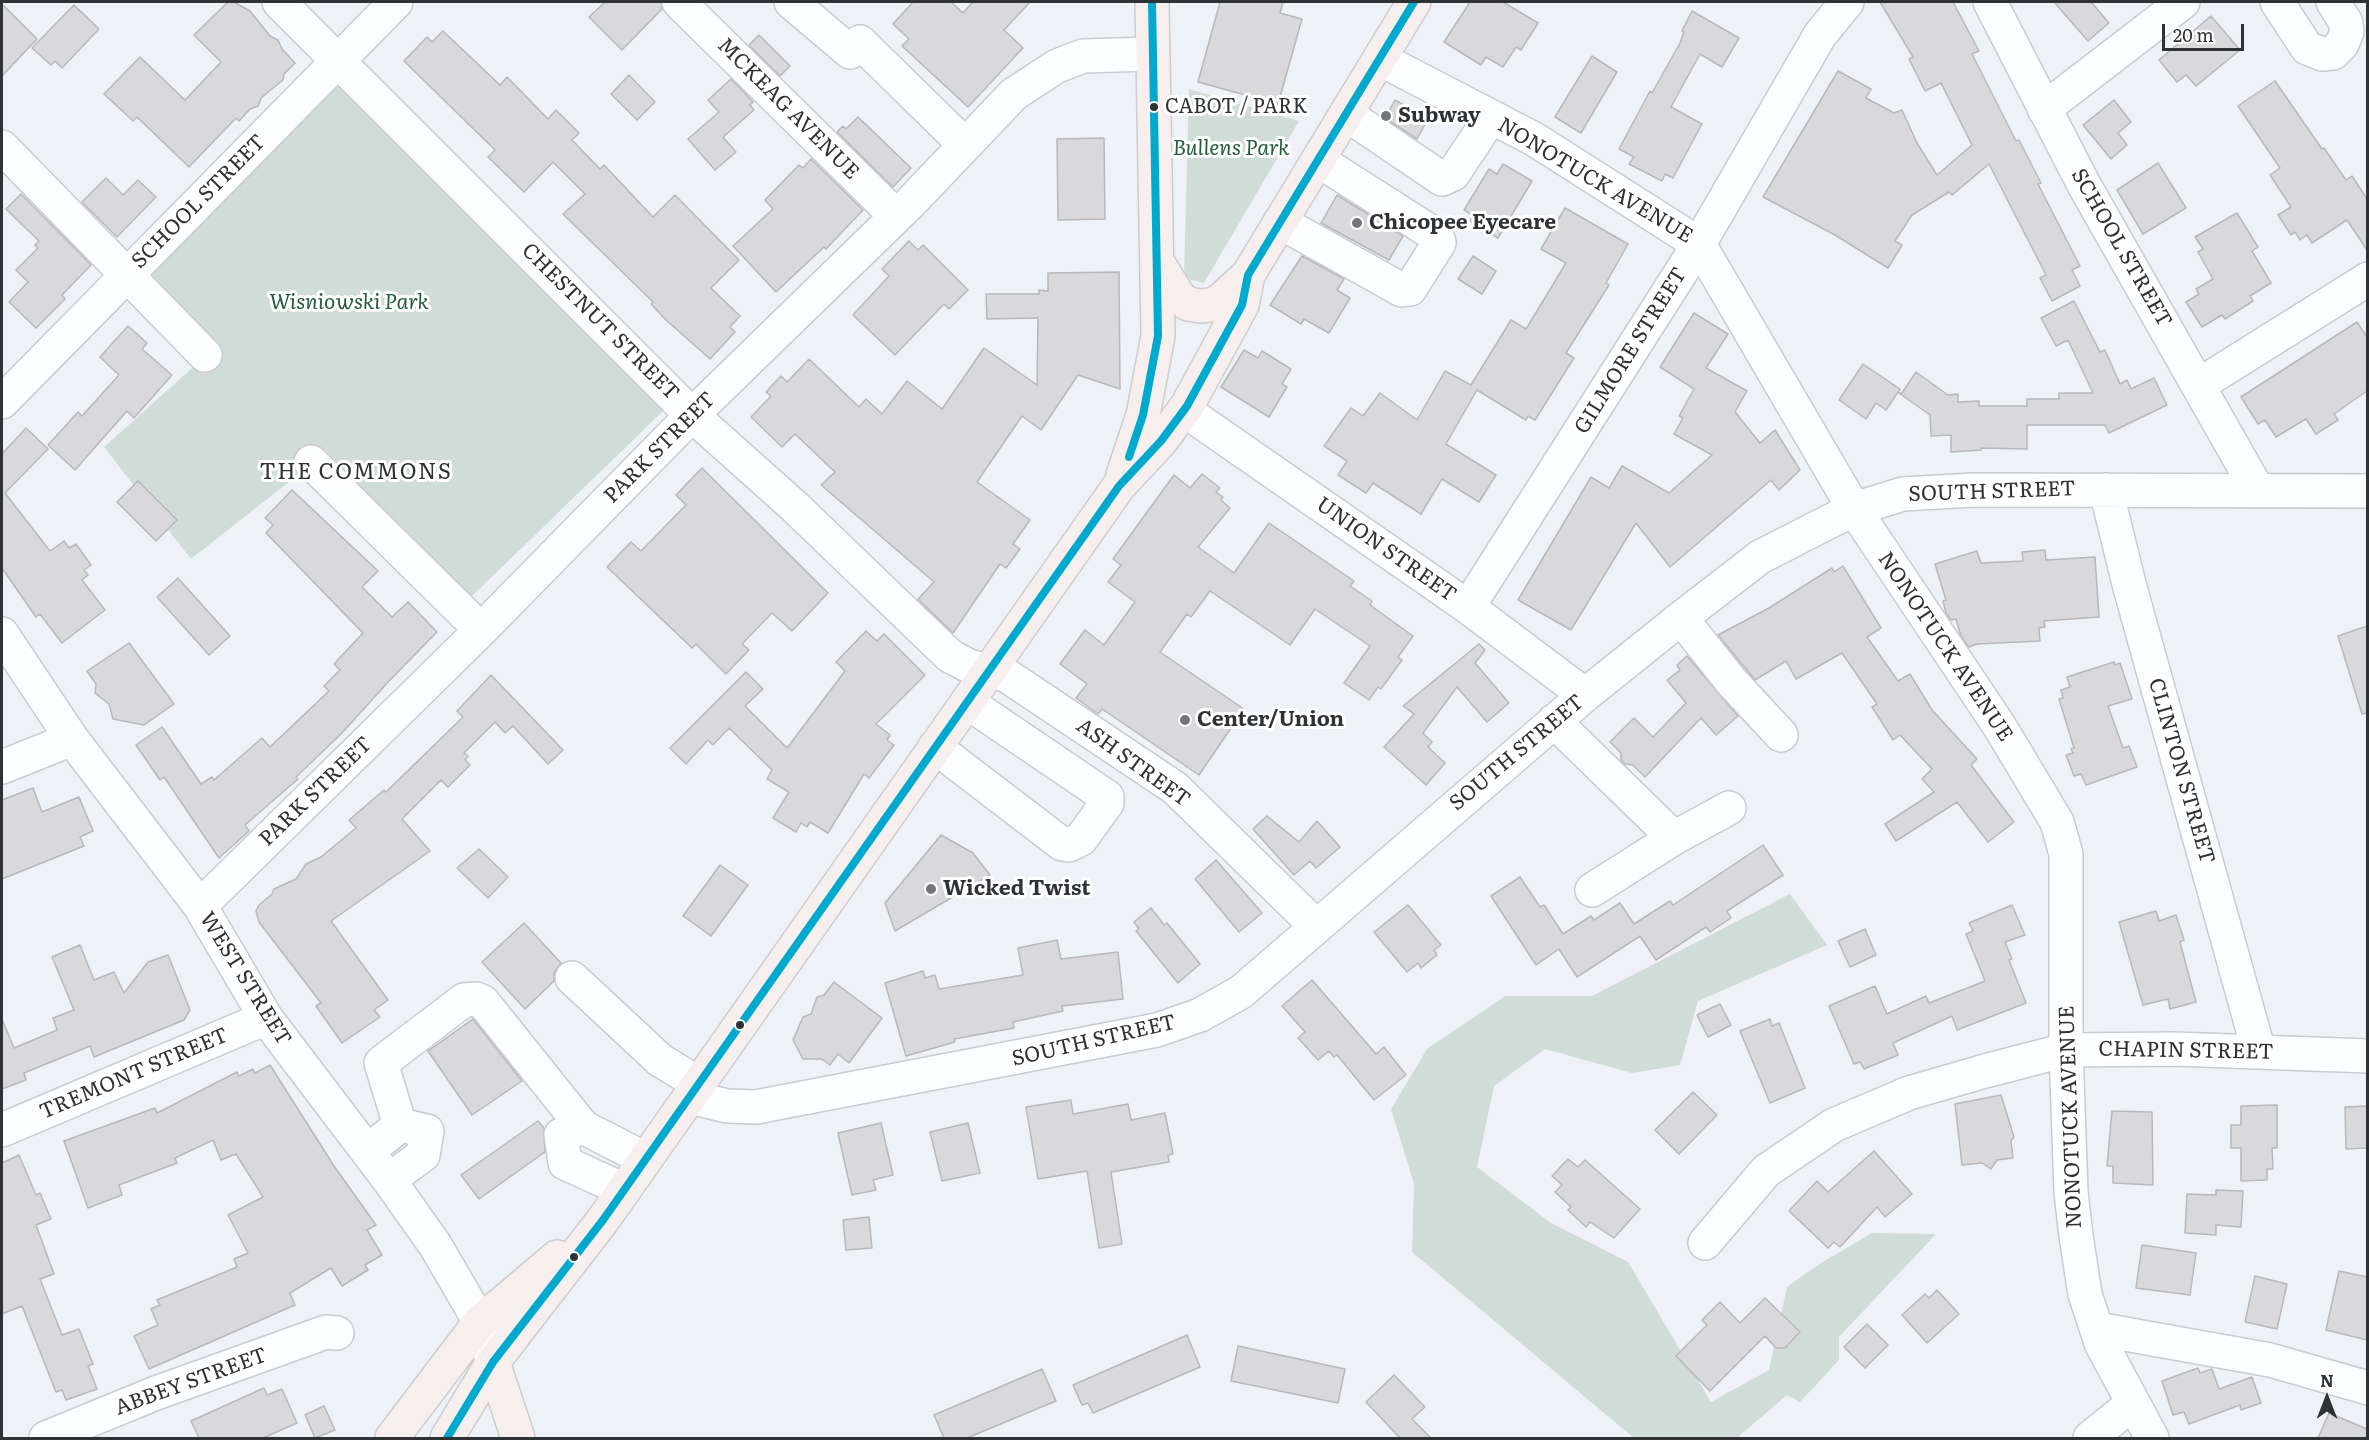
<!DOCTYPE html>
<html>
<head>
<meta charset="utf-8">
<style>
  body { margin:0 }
  #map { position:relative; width:2369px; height:1440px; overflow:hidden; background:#eef2f6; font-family:Literata,serif }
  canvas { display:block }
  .frame { position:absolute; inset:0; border:3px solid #2f3235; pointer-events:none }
  .north { position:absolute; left:2297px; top:1368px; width:60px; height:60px; -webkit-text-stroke:4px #fff; paint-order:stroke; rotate:0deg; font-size:16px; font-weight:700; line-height:24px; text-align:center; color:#2f3235 }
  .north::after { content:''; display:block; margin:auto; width:21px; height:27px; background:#2f3235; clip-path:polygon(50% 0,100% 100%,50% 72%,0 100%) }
  .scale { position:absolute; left:2162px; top:24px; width:82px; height:27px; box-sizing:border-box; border:3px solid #2f3235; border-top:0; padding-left:8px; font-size:18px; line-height:21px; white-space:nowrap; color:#2f3235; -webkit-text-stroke:4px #fff; paint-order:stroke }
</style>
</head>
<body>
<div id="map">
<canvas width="2369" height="1440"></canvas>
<div class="frame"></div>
<div class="north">N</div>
<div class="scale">20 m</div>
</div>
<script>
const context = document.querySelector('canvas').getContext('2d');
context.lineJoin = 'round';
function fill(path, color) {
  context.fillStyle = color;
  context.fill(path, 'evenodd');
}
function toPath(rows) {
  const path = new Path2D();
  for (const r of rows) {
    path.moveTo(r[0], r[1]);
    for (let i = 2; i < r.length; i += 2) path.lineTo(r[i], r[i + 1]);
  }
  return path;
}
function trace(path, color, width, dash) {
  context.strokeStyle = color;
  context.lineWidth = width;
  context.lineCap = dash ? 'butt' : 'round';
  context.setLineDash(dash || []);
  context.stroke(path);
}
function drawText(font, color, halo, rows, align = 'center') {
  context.font = font + ' Literata,serif';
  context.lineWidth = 6;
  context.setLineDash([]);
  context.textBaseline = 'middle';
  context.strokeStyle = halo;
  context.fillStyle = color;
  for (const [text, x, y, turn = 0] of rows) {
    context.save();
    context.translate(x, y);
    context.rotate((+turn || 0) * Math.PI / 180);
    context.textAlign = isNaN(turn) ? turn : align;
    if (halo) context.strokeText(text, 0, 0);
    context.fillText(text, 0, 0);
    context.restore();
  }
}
const green = toPath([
  [342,81,663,411,466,602,327,452,191,559,104,447,209,353,143,277],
  [1189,89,1299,121,1204,283,1184,278],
  [1790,894,1827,945,1698,1001,1680,1065,1632,1073,1545,1049,1494,1086,1477,1167,1551,1223,1628,1262,1711,1402,1769,1370,1787,1287,1818,1265,1872,1233,1936,1234,1839,1337,1839,1360,1800,1402,1787,1395,1737,1438,1634,1438,1412,1252,1414,1184,1391,1109,1427,1049,1505,996,1592,996]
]);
const building = toPath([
  [228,2,234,2,250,11,270,36,278,40,282,49,295,63,284,74,283,80,261,98,258,106,250,109,239,121,236,118,189,167,137,117,133,121,104,94,140,57,185,100,221,62,194,35,228,2],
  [605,2,661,2,662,9,622,50,589,17,605,2],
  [913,2,951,2,963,13,973,2,1030,2,1004,30,1023,48,968,107,902,46,909,39,893,24,913,2],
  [1220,2,1283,2,1280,13,1302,19,1278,104,1198,82,1220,2],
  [1470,2,1503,2,1538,23,1521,50,1516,47,1503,67,1486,57,1481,65,1444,42,1470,2],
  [1880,2,1953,2,1979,51,1972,54,2016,141,2019,140,2041,183,2038,184,2080,266,2072,270,2080,286,2052,301,2040,278,2046,275,1989,164,1952,195,1949,192,1912,215,1895,241,1902,245,1888,268,1835,235,1763,197,1838,71,1871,89,1866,98,1894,113,1902,110,1917,143,1937,175,1972,145,1941,83,1925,91,1909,59,1913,57,1880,2],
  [2054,2,2091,2,2109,23,2088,41,2054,2],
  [2,4,37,39,2,76,2,4],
  [74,5,99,29,62,68,55,61,51,65,32,48,74,5],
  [1692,11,1739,38,1722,67,1700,54,1671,107,1702,124,1673,178,1665,174,1662,181,1629,164,1634,157,1619,149,1650,91,1652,93,1680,43,1684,32,1682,31,1692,11],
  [2211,16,2240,50,2196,86,2186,75,2177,82,2159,60,2211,16],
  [443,31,500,85,507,77,548,119,556,110,579,133,572,140,600,169,604,165,653,217,675,195,739,260,711,288,740,316,730,327,735,332,710,359,666,320,651,304,653,302,563,214,585,194,553,162,524,192,488,157,495,150,404,61,427,37,432,42,443,31],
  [759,35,790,66,780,76,749,45,759,35],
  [1592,56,1617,72,1581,133,1555,117,1592,56],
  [629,75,655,102,637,120,611,94,629,75],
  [731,79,753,102,750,105,754,110,723,137,736,152,715,170,688,139,719,112,708,100,731,79],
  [2275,81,2322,149,2324,148,2346,180,2352,176,2367,199,2367,250,2347,220,2312,243,2307,235,2300,240,2295,232,2291,235,2278,215,2291,207,2270,175,2280,168,2238,106,2275,81],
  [1395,100,1428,119,1417,139,1385,118,1395,100],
  [2114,100,2131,122,2118,133,2127,145,2111,159,2083,125,2114,100],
  [858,117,911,168,893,187,837,132,843,126,846,129,858,117],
  [1104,138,1105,219,1058,220,1057,139,1104,138],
  [811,159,863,210,826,249,824,247,776,292,733,246,773,209,765,200,799,165,803,168,811,159],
  [2158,163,2186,208,2143,234,2117,190,2158,163],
  [1503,164,1532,181,1498,238,1470,221,1473,216,1464,210,1489,169,1497,174,1503,164],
  [106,178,123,195,138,180,156,197,117,237,82,202,106,178],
  [21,194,91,265,62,295,65,299,36,328,9,302,28,282,16,270,38,248,35,245,39,241,6,209,21,194],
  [1337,195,1403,236,1389,260,1321,223,1337,195],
  [1565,208,1628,244,1606,283,1609,285,1566,353,1574,358,1535,420,1528,416,1526,420,1477,390,1446,444,1496,475,1479,502,1442,479,1421,514,1373,483,1366,493,1338,475,1347,461,1324,446,1351,408,1363,416,1380,393,1417,420,1445,371,1471,385,1511,320,1526,329,1566,263,1541,249,1565,208],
  [2237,213,2258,247,2252,251,2271,283,2250,296,2253,301,2225,319,2222,315,2202,327,2186,302,2199,294,2196,289,2213,279,2198,252,2203,249,2195,237,2237,213],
  [909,241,918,250,923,245,968,290,949,309,944,304,895,355,853,315,889,276,882,269,909,241],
  [1302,256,1344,279,1337,290,1350,298,1329,333,1304,319,1301,324,1270,305,1302,256],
  [1473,256,1496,271,1482,294,1458,279,1473,256],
  [1119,272,1120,389,1078,375,1041,430,1022,416,977,482,1030,520,1013,544,1020,549,1006,568,1000,564,953,633,918,599,934,582,821,485,835,472,795,434,782,447,751,417,771,396,766,392,781,376,787,382,809,359,859,407,866,399,882,414,907,381,942,409,984,348,1037,385,1038,318,987,319,986,294,1039,294,1039,290,1048,291,1048,273,1119,272],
  [2074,301,2100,352,2105,350,2120,384,2127,380,2131,389,2154,378,2167,405,2109,433,2105,425,2027,425,2027,449,1981,448,1981,450,1951,452,1951,435,1931,436,1930,415,1899,393,1902,393,1916,372,1948,395,1958,394,1958,402,1979,401,1979,406,2027,406,2027,399,2059,399,2059,393,2093,393,2068,340,2056,346,2041,318,2074,301],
  [1694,313,1728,334,1706,368,1747,391,1735,412,1760,443,1775,430,1800,470,1779,490,1771,480,1670,567,1636,523,1571,630,1518,600,1591,477,1609,488,1622,466,1669,493,1712,455,1674,434,1683,418,1679,416,1694,389,1660,367,1694,313],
  [2357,322,2367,337,2367,391,2334,414,2338,420,2316,434,2306,419,2276,437,2265,420,2258,424,2241,397,2357,322],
  [128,326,147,343,142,349,172,375,134,418,127,411,75,470,48,445,78,412,82,416,119,375,100,357,128,326],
  [1244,350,1258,358,1262,351,1291,369,1282,384,1287,387,1269,417,1221,387,1244,350],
  [1863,364,1900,389,1886,410,1876,403,1866,419,1839,400,1863,364],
  [26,428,48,449,5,493,50,551,64,541,69,548,76,544,91,565,84,570,88,575,82,580,105,610,62,643,40,614,36,617,2,568,2,454,26,428],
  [702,468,828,593,792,631,772,613,742,644,749,650,726,674,696,644,692,648,607,567,631,542,641,551,686,505,676,495,702,468],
  [1202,474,1220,488,1216,492,1223,497,1221,500,1230,508,1198,547,1234,573,1269,523,1354,581,1350,586,1372,601,1370,605,1413,636,1398,657,1402,660,1381,689,1378,687,1369,700,1344,683,1370,646,1315,609,1290,645,1210,591,1191,617,1187,614,1160,652,1244,709,1199,775,1102,709,1098,714,1076,698,1087,684,1060,664,1085,630,1104,645,1135,602,1108,582,1121,565,1113,559,1174,475,1190,488,1202,474],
  [138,481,177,520,156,541,117,502,138,481],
  [292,490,378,571,362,587,392,617,408,602,437,632,389,681,342,733,296,777,298,779,245,825,249,831,219,858,164,777,160,780,136,745,162,727,201,784,212,777,214,780,262,738,270,747,329,691,324,686,340,670,334,664,363,633,266,533,273,525,265,518,292,490],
  [2045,550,2046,560,2095,557,2099,617,2044,621,2045,627,2039,628,2040,641,1977,644,1969,647,1961,636,1956,619,1951,620,1946,613,1943,601,1946,600,1935,564,1977,551,1981,563,2023,561,2022,552,2045,550],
  [1843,566,1881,628,1867,637,1898,681,1910,674,1932,710,1977,759,1971,765,2014,822,1988,842,1957,802,1896,841,1885,824,1934,792,1922,779,1932,769,1900,735,1893,740,1872,707,1877,704,1842,653,1796,679,1786,661,1755,680,1718,635,1769,608,1832,568,1834,572,1843,566],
  [178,578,230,636,209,655,157,597,178,578],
  [2367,626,2367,713,2362,714,2338,636,2367,626],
  [866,631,877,641,884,634,925,675,876,724,890,735,887,740,894,745,869,778,864,774,828,833,810,822,807,827,801,823,796,832,773,818,789,792,767,779,772,770,729,728,713,745,708,740,686,764,670,748,746,672,763,689,745,706,787,748,845,671,836,662,866,631],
  [129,643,174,704,144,725,113,719,109,704,95,693,96,684,87,671,129,643],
  [1479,644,1485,650,1475,663,1509,703,1487,722,1457,687,1423,733,1432,742,1428,747,1445,763,1426,785,1384,747,1414,714,1403,706,1479,644],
  [1687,656,1738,716,1716,735,1701,718,1645,777,1633,765,1625,764,1621,760,1621,753,1610,742,1634,718,1653,737,1686,703,1667,680,1680,670,1677,665,1687,656],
  [2114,662,2115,665,2120,663,2132,699,2108,706,2123,748,2129,746,2137,767,2086,785,2081,774,2074,776,2066,755,2073,753,2071,749,2074,748,2059,699,2063,698,2061,690,2070,687,2067,677,2114,662],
  [491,675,563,750,548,764,513,726,505,733,495,722,464,753,468,756,465,760,470,765,448,787,441,780,402,819,430,851,331,921,388,1000,374,1010,380,1017,342,1043,316,1006,321,1003,259,922,256,911,259,905,272,894,274,889,296,879,306,864,321,857,356,828,349,820,384,790,386,792,463,717,457,711,491,675],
  [33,788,42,812,79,797,93,831,80,837,84,846,2,879,2,800,33,788],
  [1267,816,1299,842,1317,821,1340,847,1316,868,1310,861,1294,875,1253,829,1267,816],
  [941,835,973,853,990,875,895,931,885,903,941,835],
  [1763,845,1783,875,1727,911,1731,918,1710,932,1706,927,1656,960,1640,936,1577,977,1559,949,1536,965,1491,896,1520,877,1540,907,1544,905,1563,934,1591,916,1594,920,1620,903,1634,924,1670,901,1673,905,1763,845],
  [479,849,508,877,488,898,457,868,479,849],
  [1216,860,1262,913,1239,932,1195,879,1216,860],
  [720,865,748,885,711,936,683,916,720,865],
  [1408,905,1441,945,1434,950,1437,955,1421,968,1418,963,1407,972,1374,932,1408,905],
  [2012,905,2025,935,2005,942,2012,959,2009,960,2026,1003,1957,1030,1952,1016,1893,1043,1898,1055,1864,1069,1860,1062,1854,1064,1829,1006,1875,986,1887,1014,1926,996,1929,1003,1985,981,1966,934,1973,931,1969,923,2012,905],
  [1151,908,1164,925,1167,923,1200,964,1178,983,1136,931,1139,929,1134,922,1151,908],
  [2156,911,2159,921,2176,915,2184,940,2180,942,2196,1002,2170,1009,2168,999,2143,1005,2119,922,2156,911],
  [524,923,561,963,554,973,554,981,525,1009,482,962,524,923],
  [1865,929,1876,955,1850,967,1838,941,1865,929],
  [1057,940,1061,959,1118,952,1123,999,1062,1006,1063,1011,1013,1022,1014,1028,954,1039,955,1042,906,1056,885,983,923,971,925,978,935,975,939,989,1023,975,1018,948,1057,940],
  [80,945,94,980,114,972,124,993,148,962,168,955,190,1010,184,1020,94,1057,90,1046,24,1073,26,1080,2,1089,2,1019,14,1048,57,1030,53,1018,74,1010,52,957,80,945],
  [1312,980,1376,1054,1384,1047,1406,1075,1374,1100,1337,1055,1334,1057,1329,1051,1318,1060,1298,1038,1305,1032,1282,1006,1312,980],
  [834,982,882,1018,849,1063,838,1054,830,1065,822,1059,803,1059,793,1040,803,1017,811,1014,817,997,824,995,834,982],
  [1720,1004,1731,1025,1708,1037,1697,1015,1720,1004],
  [473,1019,522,1081,472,1115,428,1051,473,1019],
  [1770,1019,1772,1026,1779,1023,1805,1088,1770,1103,1740,1031,1770,1019],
  [270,1065,334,1166,376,1225,367,1230,382,1255,365,1265,368,1270,342,1286,331,1268,290,1293,295,1305,149,1369,134,1336,158,1325,151,1309,160,1305,157,1300,237,1267,234,1259,248,1253,228,1215,263,1197,236,1154,221,1160,213,1140,175,1158,177,1163,119,1185,122,1195,88,1208,64,1141,155,1108,157,1113,237,1072,239,1076,253,1069,255,1073,270,1065],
  [1693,1092,1717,1115,1679,1154,1655,1130,1693,1092],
  [2001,1095,2014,1137,2011,1141,2013,1158,1997,1160,1991,1169,1982,1163,1962,1165,1955,1104,2001,1095],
  [1071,1100,1073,1114,1128,1104,1131,1120,1165,1113,1173,1154,1168,1155,1169,1162,1111,1172,1122,1244,1099,1248,1087,1171,1038,1179,1026,1107,1071,1100],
  [2277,1105,2277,1148,2272,1148,2273,1169,2267,1169,2267,1180,2241,1181,2241,1148,2231,1148,2231,1125,2241,1125,2241,1106,2277,1105],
  [2367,1106,2367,1148,2346,1149,2345,1107,2367,1106],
  [2112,1111,2152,1112,2153,1185,2113,1183,2113,1166,2107,1166,2112,1111],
  [538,1121,544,1128,545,1152,479,1199,461,1175,538,1121],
  [881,1123,893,1175,873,1180,876,1190,852,1195,838,1133,881,1123],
  [968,1123,980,1173,942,1181,930,1132,968,1123],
  [1874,1151,1912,1194,1885,1217,1877,1207,1840,1247,1834,1242,1828,1248,1789,1211,1817,1181,1828,1192,1874,1151],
  [19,1155,36,1195,40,1193,51,1219,36,1225,54,1274,40,1279,62,1335,79,1329,93,1364,88,1366,97,1389,66,1400,62,1390,56,1392,22,1306,2,1314,2,1163,19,1155],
  [1568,1159,1578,1167,1585,1160,1640,1209,1614,1238,1590,1222,1586,1227,1568,1210,1571,1207,1555,1192,1562,1185,1552,1176,1568,1159],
  [2216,1190,2243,1191,2241,1227,2216,1225,2216,1235,2185,1233,2187,1194,2216,1195,2216,1190],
  [869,1217,872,1248,846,1250,843,1220,869,1217],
  [2142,1245,2196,1253,2190,1295,2136,1288,2142,1245],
  [2339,1271,2367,1277,2367,1340,2326,1330,2339,1271],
  [2255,1276,2287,1284,2277,1329,2245,1322,2255,1276],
  [1937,1290,1959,1314,1927,1343,1902,1315,1925,1294,1929,1298,1937,1290],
  [1765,1298,1800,1332,1785,1348,1776,1348,1765,1336,1710,1391,1676,1356,1707,1325,1702,1320,1720,1302,1740,1323,1765,1298],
  [1867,1324,1888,1345,1865,1368,1844,1347,1867,1324],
  [1187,1335,1200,1367,1093,1413,1088,1403,1082,1405,1073,1385,1187,1335],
  [1238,1346,1345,1369,1338,1403,1231,1381,1238,1346],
  [2198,1368,2200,1373,2212,1369,2219,1389,2252,1377,2261,1403,2241,1410,2240,1405,2189,1424,2184,1412,2173,1415,2162,1381,2198,1368],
  [1042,1369,1056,1401,967,1438,944,1438,934,1415,1042,1369],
  [1394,1375,1425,1407,1412,1419,1431,1438,1400,1438,1366,1402,1394,1375],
  [264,1388,267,1395,282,1389,297,1423,263,1438,199,1438,191,1421,264,1388],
  [324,1406,335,1430,315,1438,305,1415,324,1406],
  [2329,1413,2367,1429,2367,1438,2318,1438,2329,1413]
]);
const minor = toPath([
  [279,2,692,415,795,507,950,656,969,666,1006,675,1175,788,1315,925],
  [679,2,896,216],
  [791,2,850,52,860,42,965,145],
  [1990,2,2083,183,2258,491],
  [2277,2,2307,48,2322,54,2333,53,2342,44,2347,32,2346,23,2333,2],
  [1380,59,1534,139,1699,244,1854,509,2000,727,2057,822,2066,854,2066,1050,2071,1192,2076,1236,2085,1294,2101,1343,2152,1438],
  [2044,109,2183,2],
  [1346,114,1442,179,1453,174,1491,117],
  [2,147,205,355],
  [1280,222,1402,290,1410,289,1439,243,1437,236,1318,160],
  [2199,385,2368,279],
  [2,402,396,2],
  [1184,410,1468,607,1585,695],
  [311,462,481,630],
  [2106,490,2129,584,2259,1052],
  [1468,607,1699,244,1820,35,1847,2],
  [1681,618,1731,681,1781,735],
  [2,634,72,739,200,906,266,1018,389,1180,435,1245,480,1322,493,1362],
  [1554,721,1674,838,1729,808],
  [935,747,1062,844,1069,845,1081,839,1107,803,1107,797,967,702],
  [2,767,72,739],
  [1592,890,1674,838],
  [200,906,481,630,692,415,910,203,1014,94,1057,66,1083,56,1151,54],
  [572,978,660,1060,699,1084],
  [690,1097,727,1106,756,1107,1157,1030,1200,1015,1241,992,1585,695,1681,618,1760,557,1854,509,1903,494,1974,490,2368,491],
  [400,1125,381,1063,464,1000,476,999,483,1002,583,1127,645,1159],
  [583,1127,561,1135,565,1163,624,1190],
  [2,1130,266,1018],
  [383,1139,400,1125,427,1131,423,1155,389,1180],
  [1705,1243,1766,1171,1834,1125,1909,1093,1985,1071,2066,1050,2175,1049,2368,1056],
  [2097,1329,2270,1360,2368,1388],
  [46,1438,156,1393,326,1332,337,1333],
  [2090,1438,2132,1404]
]);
const major = toPath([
  [1158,263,1179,297,1188,304,1200,306,1212,305,1222,299,1248,275],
  [1123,475,1143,415,1158,336,1152,2],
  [493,1362,518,1438],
  [392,1438,480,1322,557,1257],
  [447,1438,493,1362,603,1220,1119,486,1161,441,1187,406,1242,305,1248,275,1414,2]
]);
const bus1 = toPath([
  [1129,457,1143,415,1158,336,1152,2],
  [447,1438,493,1362,603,1220,1119,486,1161,441,1187,406,1242,305,1248,275,1414,2]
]);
const markers = [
  [1154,107,5,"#2f3235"],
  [1386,116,6,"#727579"],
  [1357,223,6,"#727579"],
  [1185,720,6,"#727579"],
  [931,889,6,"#727579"],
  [740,1025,5,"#2f3235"],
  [574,1257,5,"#2f3235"]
];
const busNames = [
  ["CABOT / PARK",1165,107]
];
const streetNames = [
  ["MCKEAG AVENUE",788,109,45],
  ["NONOTUCK AVENUE",1595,181,31],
  ["SCHOOL STREET",199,202,-45],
  ["SCHOOL STREET",2121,248,60],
  ["CHESTNUT STREET",600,322,45],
  ["GILMORE STREET",1631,351,-58],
  ["PARK STREET",660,448,-45],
  ["SOUTH STREET",1992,492,-2],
  ["UNION STREET",1386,550,35],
  ["NONOTUCK AVENUE",1945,647,56],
  ["SOUTH STREET",1517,753,-40],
  ["ASH STREET",1133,763,36],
  ["CLINTON STREET",2181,771,74],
  ["PARK STREET",316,792,-44],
  ["WEST STREET",245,979,58],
  ["SOUTH STREET",1094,1041,-13],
  ["CHAPIN STREET",2186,1051,1],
  ["TREMONT STREET",134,1074,-23],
  ["NONOTUCK AVENUE",2071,1117,-92],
  ["ABBEY STREET",191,1382,-20]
];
const poiNames = [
  ["Subway",1398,116],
  ["Chicopee Eyecare",1369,223],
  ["Center/Union",1197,720],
  ["Wicked Twist",943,889]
];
const parkNames = [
  ["Bullens Park",1231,149],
  ["Wisniowski Park",349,303]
];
const neighbourhoodNames = [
  ["THE COMMONS",356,473]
];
fill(green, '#cfdcd7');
fill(building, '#d9d9dc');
trace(building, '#b8b8ba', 1.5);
trace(minor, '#c9cccf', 36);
trace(major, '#cbcdcf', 36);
trace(minor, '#fcfdfe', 33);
trace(major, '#f6efee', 33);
trace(bus1, '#00a9ce', 8);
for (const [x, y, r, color] of markers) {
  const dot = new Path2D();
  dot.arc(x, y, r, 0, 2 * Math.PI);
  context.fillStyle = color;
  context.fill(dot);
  trace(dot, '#fff', 2);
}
drawText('20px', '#2f3235', '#fff', busNames, 'left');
drawText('21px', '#2f3235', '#fff', streetNames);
drawText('bold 21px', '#2f3235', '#fff', poiNames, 'left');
drawText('italic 21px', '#255d41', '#fff', parkNames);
context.letterSpacing = '1.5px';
drawText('22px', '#2f3235', '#fff', neighbourhoodNames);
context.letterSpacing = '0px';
</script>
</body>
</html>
